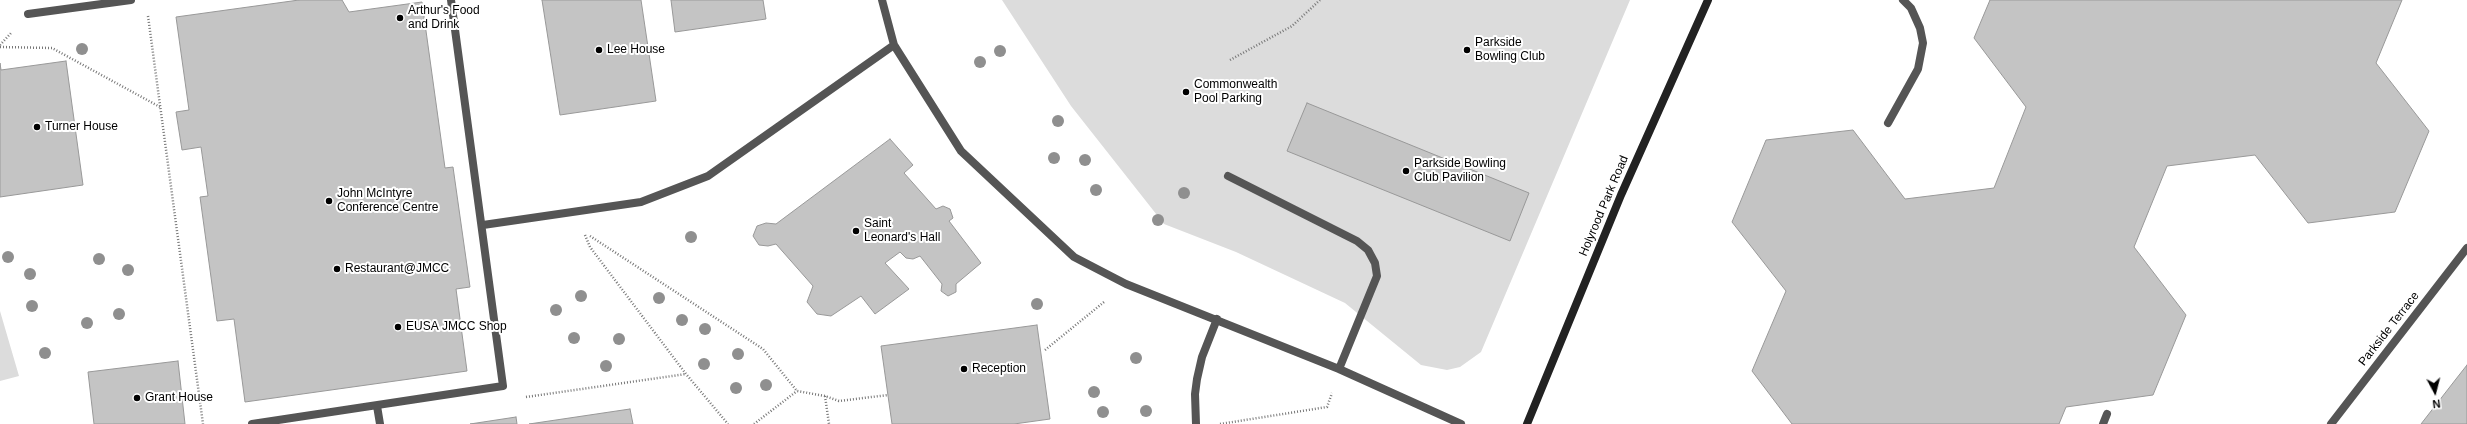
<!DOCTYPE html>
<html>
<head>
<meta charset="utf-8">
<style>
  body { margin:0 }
  #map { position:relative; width:2467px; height:424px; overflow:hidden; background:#fff; font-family:Helvetica,sans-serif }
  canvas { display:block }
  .north { position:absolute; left:2415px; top:372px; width:40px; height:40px; -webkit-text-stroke:3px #fff; paint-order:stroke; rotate:173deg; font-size:11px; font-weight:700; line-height:16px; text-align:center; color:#000 }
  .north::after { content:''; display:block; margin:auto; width:14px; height:18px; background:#000; clip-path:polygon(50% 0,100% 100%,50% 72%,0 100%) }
</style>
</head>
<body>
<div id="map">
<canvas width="2467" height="424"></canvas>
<div class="north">N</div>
</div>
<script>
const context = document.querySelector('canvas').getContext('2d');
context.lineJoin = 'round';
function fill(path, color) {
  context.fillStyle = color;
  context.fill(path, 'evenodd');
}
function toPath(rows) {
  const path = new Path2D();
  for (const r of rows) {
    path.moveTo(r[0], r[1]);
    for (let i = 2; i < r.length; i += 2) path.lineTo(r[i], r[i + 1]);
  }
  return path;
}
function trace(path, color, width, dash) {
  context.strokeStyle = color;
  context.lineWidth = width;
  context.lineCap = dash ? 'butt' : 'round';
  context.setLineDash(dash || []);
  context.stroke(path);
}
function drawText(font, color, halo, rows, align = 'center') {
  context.font = font + ' Helvetica,sans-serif';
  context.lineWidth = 4;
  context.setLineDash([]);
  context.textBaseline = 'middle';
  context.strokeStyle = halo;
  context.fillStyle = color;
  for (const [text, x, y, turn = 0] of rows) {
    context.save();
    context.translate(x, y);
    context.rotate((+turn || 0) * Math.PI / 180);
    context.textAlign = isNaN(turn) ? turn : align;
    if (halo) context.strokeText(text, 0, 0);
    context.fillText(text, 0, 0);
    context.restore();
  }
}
const green = toPath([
  [1002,0,1630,0,1481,352,1460,367,1447,370,1421,365,1345,303,1236,252,1164,224,1071,106],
  [0,311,19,376,0,381]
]);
const building = toPath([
  [299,0,342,0,349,12,422,2,445,168,453,167,470,287,456,289,467,371,245,402,234,319,217,321,200,197,208,196,201,147,182,150,176,112,189,110,176,17,299,0],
  [542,0,641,0,656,101,560,115,542,0],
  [671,0,763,0,766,19,675,32,671,0],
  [1990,0,2402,0,2376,63,2429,131,2395,212,2308,223,2255,155,2167,166,2134,247,2186,315,2153,395,2066,407,2059,424,1792,424,1752,371,1786,291,1732,222,1766,140,1853,130,1905,199,1994,188,2026,107,1974,38,1990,0],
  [66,61,83,185,0,197,0,63,1,70,66,61],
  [1307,103,1529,193,1510,241,1287,151,1307,103],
  [890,139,913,165,904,173,936,209,943,206,950,209,953,218,949,221,981,263,956,284,956,292,948,296,941,291,942,284,920,256,913,259,906,258,900,252,885,263,909,289,875,314,861,296,831,316,817,314,807,302,813,286,776,244,768,246,759,245,753,236,757,226,766,223,776,224,890,139],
  [1037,325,1050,419,1014,424,892,424,881,346,1037,325],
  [178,361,185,424,94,424,88,372,178,361],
  [2467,365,2467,424,2421,424,2456,379,2467,365],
  [630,409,633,424,529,424,630,409],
  [516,417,517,424,470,424,516,417]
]);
const path = toPath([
  [148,16,203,424],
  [0,45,12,32],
  [0,47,52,48,160,107],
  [1230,60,1292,26,1320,0],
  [585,235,590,247,686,374,728,424],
  [590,236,763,349,797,391,825,396,839,401,888,395],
  [1045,350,1104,302],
  [825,396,829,424],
  [526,397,686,374],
  [754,424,797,391],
  [1220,424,1327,407,1332,393]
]);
const lane = toPath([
  [882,0,894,45,961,151,1074,257,1126,284,1339,369],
  [28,14,131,0],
  [1888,123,1918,69,1923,43,1920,28,1911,8,1903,0],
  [1228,176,1357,241,1368,250,1375,263,1377,276,1339,369,1461,424],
  [483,225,641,202,708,176,894,45],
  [377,406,380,424],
  [252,424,503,386,451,0],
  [1196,424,1195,394,1197,379,1202,357,1217,319],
  [2103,424,2107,414]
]);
const street = toPath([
  [2331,424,2467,248]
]);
const secondary = toPath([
  [1527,424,1621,195,1708,0]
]);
const trees = [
  [82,49],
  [1000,51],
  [980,62],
  [1058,121],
  [1054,158],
  [1085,160],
  [1096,190],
  [1184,193],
  [1158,220],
  [691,237],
  [8,257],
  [99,259],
  [128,270],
  [30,274],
  [581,296],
  [659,298],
  [1037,304],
  [32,306],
  [556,310],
  [119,314],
  [682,320],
  [87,323],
  [705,329],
  [574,338],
  [619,339],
  [45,353],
  [738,354],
  [1136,358],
  [704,364],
  [606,366],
  [766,385],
  [736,388],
  [1094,392],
  [1146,411],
  [1103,412]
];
const markers = [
  [400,18,4,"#000"],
  [599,50,4,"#000"],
  [1467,50,4,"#000"],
  [1186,92,4,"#000"],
  [37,127,4,"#000"],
  [1406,171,4,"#000"],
  [329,201,4,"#000"],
  [856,231,4,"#000"],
  [337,269,4,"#000"],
  [398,327,4,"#000"],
  [964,369,4,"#000"],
  [137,398,4,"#000"]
];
const poiNames = [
  ["Arthur's Food",408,11],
  ["and Drink",408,25],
  ["Parkside",1475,43],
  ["Bowling Club",1475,57],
  ["Lee House",607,50],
  ["Commonwealth",1194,85],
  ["Pool Parking",1194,99],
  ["Turner House",45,127],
  ["Parkside Bowling",1414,164],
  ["Club Pavilion",1414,178],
  ["John McIntyre",337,194],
  ["Conference Centre",337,208],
  ["Saint",864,224],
  ["Leonard's Hall",864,238],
  ["Restaurant@JMCC",345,269],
  ["EUSA JMCC Shop",406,327],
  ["Reception",972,369],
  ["Grant House",145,398]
];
const streetNames = [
  ["Holyrood Park Road",1604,206,-67],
  ["Parkside Terrace",2389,329,-52]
];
fill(green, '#dcdcdc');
fill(building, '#c4c4c4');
trace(building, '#999', 1);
trace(path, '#777', 2.5, [1, 2]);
trace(lane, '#555', 8);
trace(street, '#555', 8);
trace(secondary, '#222', 8);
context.fillStyle = '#8f8f8f';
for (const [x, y] of trees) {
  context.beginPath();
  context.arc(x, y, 6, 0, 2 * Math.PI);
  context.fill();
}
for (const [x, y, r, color] of markers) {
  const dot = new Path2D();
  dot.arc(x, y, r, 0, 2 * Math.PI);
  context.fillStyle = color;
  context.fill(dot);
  trace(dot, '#fff', 1.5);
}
drawText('12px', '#000', '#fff', poiNames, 'left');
drawText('12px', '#000', '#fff', streetNames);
</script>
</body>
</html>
